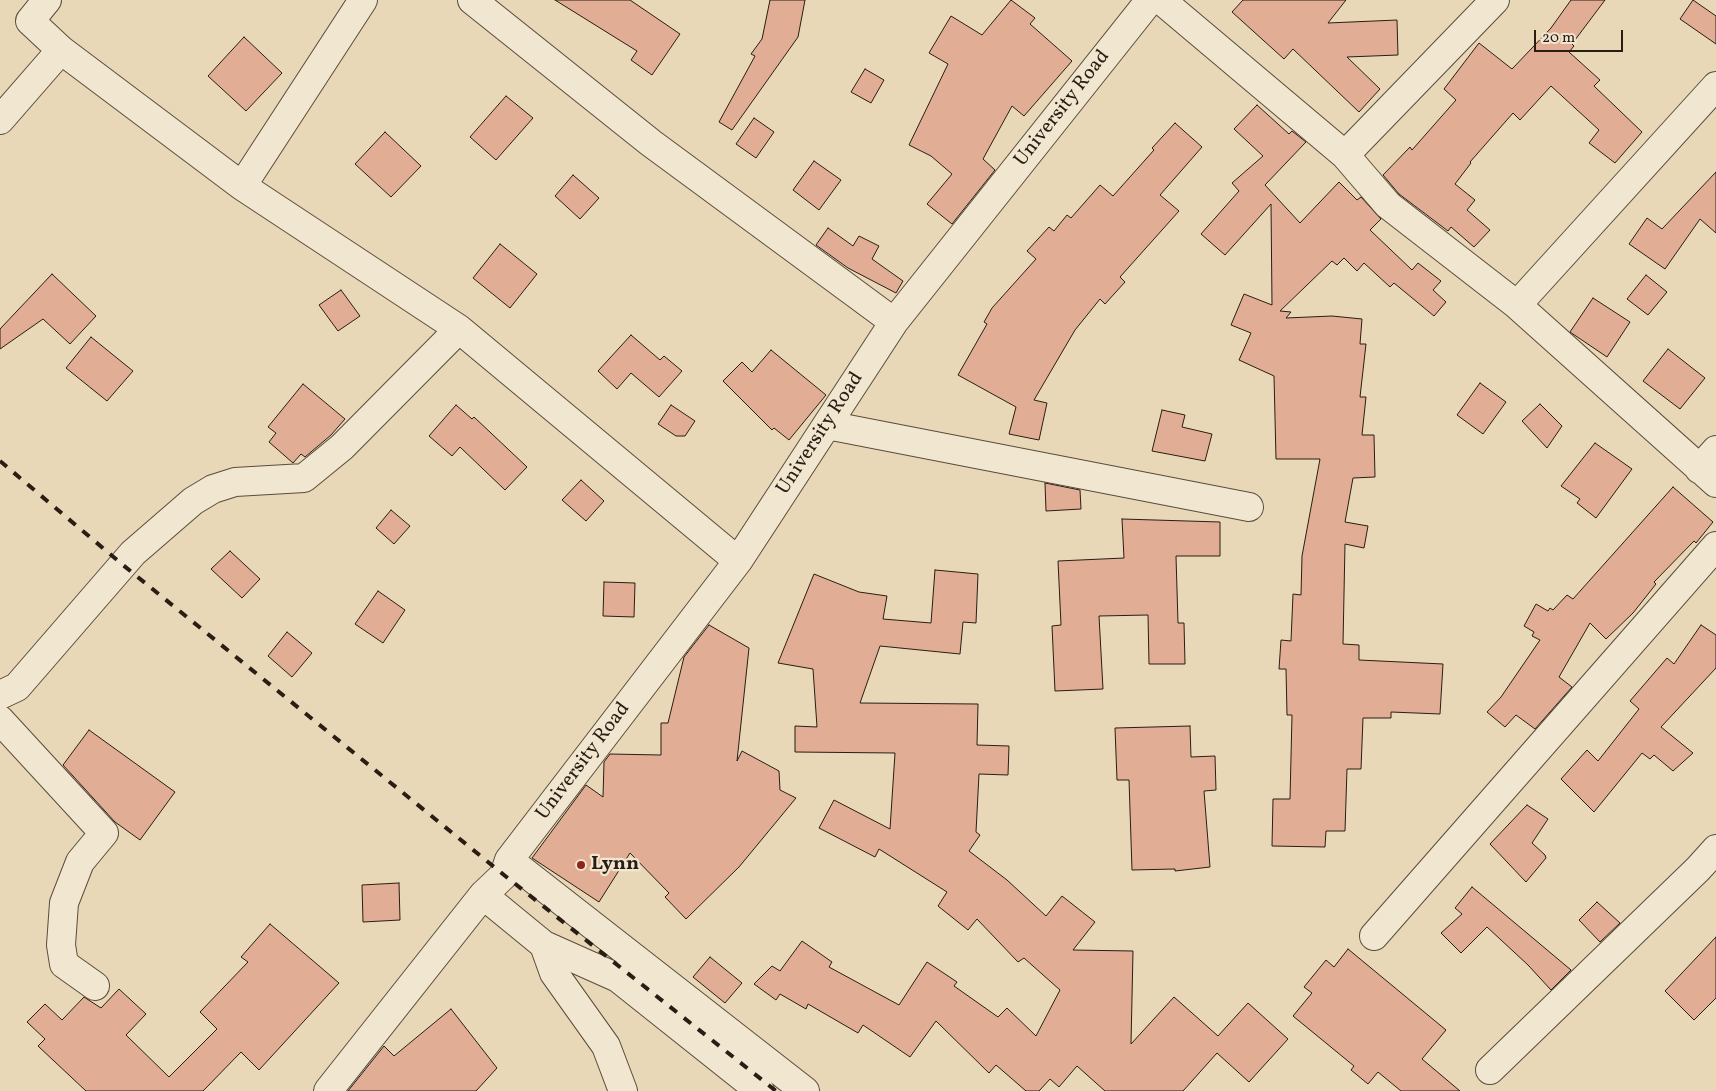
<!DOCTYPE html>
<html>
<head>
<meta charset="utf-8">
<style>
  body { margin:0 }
  #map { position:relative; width:1716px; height:1091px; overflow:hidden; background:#e9d8b7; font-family:Vollkorn,serif }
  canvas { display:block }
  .scale { position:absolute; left:1534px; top:30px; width:89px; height:22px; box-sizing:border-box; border:2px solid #291d14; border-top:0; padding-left:6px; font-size:15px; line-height:18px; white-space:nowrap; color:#291d14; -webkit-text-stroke:4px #f1e6d0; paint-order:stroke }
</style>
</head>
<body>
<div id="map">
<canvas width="1716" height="1091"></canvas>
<div class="scale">20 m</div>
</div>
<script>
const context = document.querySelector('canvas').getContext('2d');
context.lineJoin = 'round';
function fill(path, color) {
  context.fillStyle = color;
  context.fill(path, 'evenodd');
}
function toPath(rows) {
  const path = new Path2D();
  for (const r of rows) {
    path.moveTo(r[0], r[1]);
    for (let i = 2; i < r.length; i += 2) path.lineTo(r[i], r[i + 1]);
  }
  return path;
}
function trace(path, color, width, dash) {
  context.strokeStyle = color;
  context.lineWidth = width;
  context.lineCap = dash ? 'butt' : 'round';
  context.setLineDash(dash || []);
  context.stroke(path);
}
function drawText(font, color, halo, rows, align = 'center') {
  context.font = font + ' Vollkorn,serif';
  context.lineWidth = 4.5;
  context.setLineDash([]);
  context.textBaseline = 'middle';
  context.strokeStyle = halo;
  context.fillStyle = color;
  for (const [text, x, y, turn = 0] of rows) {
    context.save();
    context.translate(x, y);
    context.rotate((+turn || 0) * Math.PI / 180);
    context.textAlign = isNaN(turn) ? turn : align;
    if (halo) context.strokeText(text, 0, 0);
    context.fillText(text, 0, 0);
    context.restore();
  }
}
const building = toPath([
  [555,0,630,0,680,34,652,75,631,60,637,51,555,0],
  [770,0,805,0,798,37,732,130,719,122,755,56,751,54,762,39,770,0],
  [1011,0,1035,18,1030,24,1072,61,1024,116,1012,106,983,159,995,170,952,224,927,204,952,174,931,156,909,145,948,64,929,53,951,16,982,35,1011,0],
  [1243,0,1346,0,1328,23,1397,20,1398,55,1347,57,1380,89,1359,112,1293,49,1284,59,1232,12,1243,0],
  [1571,0,1605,0,1572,44,1574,46,1569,52,1600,80,1594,86,1642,132,1615,163,1589,143,1599,130,1551,86,1520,120,1513,113,1470,162,1471,163,1455,184,1475,200,1467,210,1490,230,1474,247,1451,227,1448,231,1399,194,1383,175,1410,147,1412,150,1456,100,1444,89,1479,43,1512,69,1551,28,1571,0],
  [1693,0,1716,16,1716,44,1680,19,1693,0],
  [244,37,282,73,246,111,208,76,244,37],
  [865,69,884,80,871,103,851,92,865,69],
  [506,96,533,118,496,160,470,137,506,96],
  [1257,105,1289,134,1292,131,1306,142,1265,185,1300,223,1339,182,1357,200,1361,197,1381,219,1370,230,1412,270,1418,263,1441,281,1433,290,1446,302,1434,316,1394,283,1390,287,1364,263,1357,271,1344,258,1337,265,1332,261,1280,311,1291,312,1286,318,1332,316,1362,319,1360,344,1366,344,1360,397,1366,397,1362,435,1374,435,1375,477,1353,478,1345,522,1368,526,1364,548,1345,544,1343,644,1359,645,1359,660,1443,664,1440,714,1391,712,1391,718,1363,718,1361,769,1347,769,1345,831,1326,831,1325,847,1272,846,1273,799,1290,799,1292,715,1287,715,1286,669,1279,669,1281,640,1291,641,1293,594,1301,595,1302,556,1320,459,1276,459,1274,376,1239,360,1251,333,1231,325,1244,294,1272,305,1271,204,1225,255,1201,234,1239,191,1232,183,1263,156,1234,129,1257,105],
  [754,118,774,132,756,158,736,144,754,118],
  [1175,123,1202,147,1160,195,1179,211,1120,277,1125,282,1105,304,1100,299,1075,330,1034,400,1047,403,1039,440,1009,434,1016,407,958,375,987,324,984,322,992,308,1036,259,1027,251,1049,227,1054,231,1067,215,1071,218,1100,185,1113,196,1154,150,1152,148,1175,123],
  [385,132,421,166,391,197,355,164,385,132],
  [814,161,841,180,819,210,793,190,814,161],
  [1716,172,1716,233,1700,219,1665,269,1629,244,1647,218,1662,229,1716,172],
  [573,175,599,198,580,219,555,196,573,175],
  [828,228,853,246,859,236,879,246,872,259,903,281,896,293,848,268,816,245,828,228],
  [500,244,537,274,510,308,473,278,500,244],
  [52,274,96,316,70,344,43,319,0,349,0,329,52,274],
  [1646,275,1667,292,1648,315,1627,299,1646,275],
  [341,290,360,316,338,331,319,305,341,290],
  [1593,298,1630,322,1607,357,1570,332,1593,298],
  [631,335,660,360,664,356,682,371,659,397,631,373,617,389,598,371,631,335],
  [91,337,133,371,107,401,66,368,91,337],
  [1668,349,1705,378,1680,409,1643,381,1668,349],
  [771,350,826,395,789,440,774,428,772,430,723,381,742,362,752,372,771,350],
  [1480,383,1506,402,1483,434,1457,415,1480,383],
  [303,384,345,419,331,435,305,457,301,454,293,463,269,442,276,433,268,427,303,384],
  [1540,404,1562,426,1547,448,1522,421,1540,404],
  [456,405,472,419,474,417,527,467,505,490,460,447,452,456,429,436,456,405],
  [671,405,695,421,685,436,676,436,658,424,671,405],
  [1162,410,1185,415,1182,427,1212,434,1205,461,1152,451,1162,410],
  [1595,443,1632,469,1596,518,1577,503,1580,499,1561,486,1595,443],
  [581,480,604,501,586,521,562,500,581,480],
  [1045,483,1080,490,1081,509,1046,511,1045,483],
  [1673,487,1713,522,1696,543,1694,541,1654,582,1656,584,1633,613,1606,639,1590,623,1559,677,1572,687,1535,729,1516,715,1505,727,1487,712,1501,697,1540,640,1532,636,1534,632,1524,626,1536,604,1548,611,1550,608,1553,610,1567,595,1573,599,1673,487],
  [391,510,410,526,394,544,376,528,391,510],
  [1122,519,1220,522,1220,556,1176,556,1178,623,1184,623,1185,664,1149,664,1148,615,1099,616,1103,689,1055,691,1052,626,1061,625,1058,561,1124,558,1122,519],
  [230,551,260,579,242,598,211,569,230,551],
  [935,570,978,574,976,623,963,622,960,654,880,646,860,703,978,704,977,745,1009,746,1008,775,979,774,976,832,980,835,969,851,1007,880,1046,916,1062,896,1095,922,1073,950,1133,951,1131,1044,1174,997,1218,1036,1248,1003,1288,1039,1249,1082,1217,1053,1183,1091,1105,1091,1077,1066,1059,1087,1050,1079,1039,1091,1026,1091,996,1065,989,1073,936,1021,910,1057,863,1025,858,1033,808,1004,806,1009,780,994,776,1000,754,984,772,966,780,971,802,941,832,962,829,967,899,1005,927,962,957,982,954,986,998,1017,1007,1008,1036,1036,1060,990,1024,958,1018,962,977,919,968,930,938,906,947,892,879,849,875,857,819,828,834,800,890,829,895,753,795,752,795,726,817,727,813,669,778,663,814,574,859,592,887,596,883,619,931,623,935,570],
  [604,582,635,583,634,617,603,616,604,582],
  [378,591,405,610,383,643,355,624,378,591],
  [709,625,749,648,737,761,742,751,779,771,780,790,796,798,739,867,686,919,665,897,669,893,630,853,599,902,532,858,586,785,603,797,604,762,610,754,661,755,661,723,668,723,684,657,709,625],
  [1701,625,1716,635,1716,668,1661,727,1693,753,1673,771,1654,755,1650,759,1642,753,1594,812,1561,779,1587,750,1598,761,1639,709,1630,701,1667,658,1674,664,1701,625],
  [287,632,312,653,292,677,268,656,287,632],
  [1190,726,1191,757,1215,756,1216,790,1204,791,1210,867,1175,871,1175,869,1132,870,1129,780,1117,780,1115,728,1190,726],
  [89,730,175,792,140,840,115,822,63,765,89,730],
  [1527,805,1548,819,1532,843,1545,855,1546,858,1526,882,1490,844,1527,805],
  [399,883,400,920,363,922,362,885,399,883],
  [1472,887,1571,970,1551,990,1528,965,1487,927,1461,953,1441,933,1462,914,1455,908,1472,887],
  [1597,902,1620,923,1600,942,1579,920,1597,902],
  [270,924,339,983,259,1070,241,1052,203,1091,86,1091,38,1046,45,1039,27,1022,45,1004,62,1020,84,997,101,1008,119,989,146,1014,126,1035,169,1077,217,1029,200,1012,248,962,241,957,270,924],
  [1716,937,1716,998,1694,1020,1665,991,1716,937],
  [1348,949,1446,1030,1422,1059,1460,1091,1401,1091,1378,1072,1368,1084,1351,1070,1354,1066,1293,1016,1312,993,1304,987,1326,960,1334,967,1348,949],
  [710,957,742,983,725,1003,693,977,710,957],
  [451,1009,497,1068,476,1091,348,1091,384,1046,394,1056,451,1009]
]);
const minor = toPath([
  [47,0,30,21,61,50,242,186,459,329,738,561],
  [472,0,651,143,894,322],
  [1161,0,1345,155,1388,205,1517,305,1716,483],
  [0,120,61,50],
  [1345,155,1495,0],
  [242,186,363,0],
  [1517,305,1716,86],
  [827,425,1249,507],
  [1699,469,1716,450],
  [0,695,17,687,133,553,193,501,213,489,235,482,304,478,342,447,459,329],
  [0,720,104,833,80,862,64,903,61,945,64,964,95,986],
  [509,860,805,1091],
  [483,895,544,945,618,978,760,1091],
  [1374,936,1716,546],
  [544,945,554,973,606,1046,623,1091],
  [1490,1070,1698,869,1716,849],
  [328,1091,483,895,504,875,509,860,738,561,894,322,1150,0]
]);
const rail = toPath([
  [0,461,123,565,504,875,776,1091]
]);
const markers = [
  [581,865,5,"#8f2418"]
];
const streetNames = [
  ["University Road",1063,109,-52],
  ["University Road",821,434,-57],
  ["University Road",584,762,-53]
];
const poiNames = [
  ["Lynn",591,865]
];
fill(building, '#e1ad94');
trace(building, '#291d14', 1);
trace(minor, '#594c3d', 30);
trace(minor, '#f1e6d0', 28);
trace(rail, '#291d14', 4, [9, 9]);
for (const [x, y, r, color] of markers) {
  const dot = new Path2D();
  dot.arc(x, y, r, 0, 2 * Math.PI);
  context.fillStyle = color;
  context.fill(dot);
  trace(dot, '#f1e6d0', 2);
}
drawText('20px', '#291d14', '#f1e6d0', streetNames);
drawText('bold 20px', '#291d14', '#f1e6d0', poiNames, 'left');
</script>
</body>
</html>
